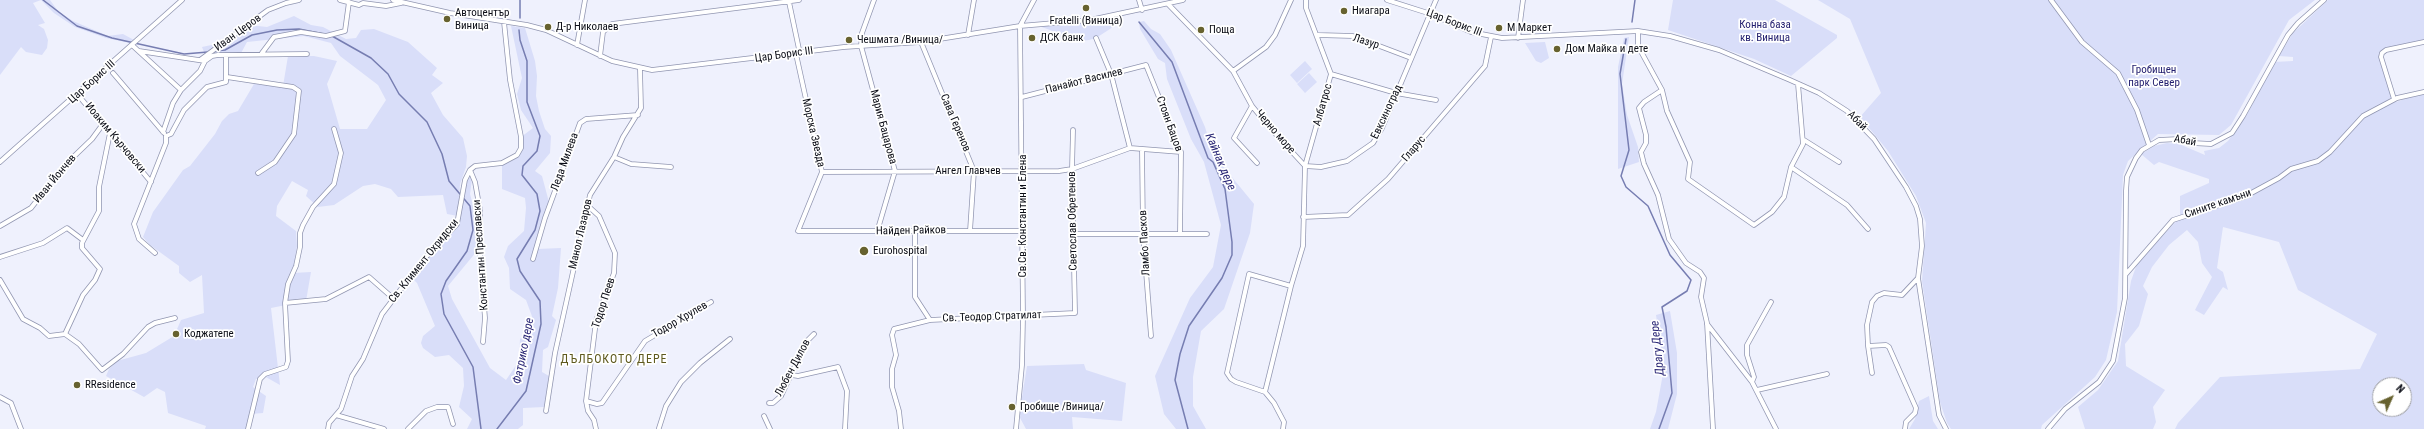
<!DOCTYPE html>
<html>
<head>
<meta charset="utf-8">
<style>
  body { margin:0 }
  #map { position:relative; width:2424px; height:429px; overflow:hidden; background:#eff1fd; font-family:"Roboto Condensed",sans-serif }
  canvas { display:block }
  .north { position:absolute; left:2372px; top:377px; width:40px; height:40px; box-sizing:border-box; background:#fff; border:1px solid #9d9ea2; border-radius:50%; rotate:45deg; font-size:11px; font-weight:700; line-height:16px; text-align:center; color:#0b0d16 }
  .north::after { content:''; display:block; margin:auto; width:14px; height:18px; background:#67622f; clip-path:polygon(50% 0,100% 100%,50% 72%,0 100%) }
</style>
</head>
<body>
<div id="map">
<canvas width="2424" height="429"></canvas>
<div class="north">N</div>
</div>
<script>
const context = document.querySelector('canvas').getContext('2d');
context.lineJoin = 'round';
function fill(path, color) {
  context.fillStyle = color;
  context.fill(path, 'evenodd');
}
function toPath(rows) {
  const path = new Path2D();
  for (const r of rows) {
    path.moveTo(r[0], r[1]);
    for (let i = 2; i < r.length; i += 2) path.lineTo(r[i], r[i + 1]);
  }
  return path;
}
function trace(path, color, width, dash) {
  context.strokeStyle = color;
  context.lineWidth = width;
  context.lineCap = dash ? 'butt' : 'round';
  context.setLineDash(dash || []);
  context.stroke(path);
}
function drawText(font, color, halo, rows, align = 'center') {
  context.font = font + ' "Roboto Condensed",sans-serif';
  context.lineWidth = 3.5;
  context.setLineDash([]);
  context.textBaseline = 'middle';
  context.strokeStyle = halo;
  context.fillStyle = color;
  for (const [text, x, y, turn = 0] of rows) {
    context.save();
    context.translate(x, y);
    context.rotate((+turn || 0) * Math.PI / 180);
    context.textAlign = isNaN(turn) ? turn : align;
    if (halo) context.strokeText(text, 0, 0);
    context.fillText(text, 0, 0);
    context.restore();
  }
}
const green = toPath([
  [0,0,50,0,58,11,73,21,108,36,123,34,134,40,130,43,106,38,75,27,54,13,41,0,33,3,45,23,38,25,44,29,48,40,47,48,42,55,26,52,21,47,0,75],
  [1673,0,1775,0,1837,35,1837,38,1791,76,1754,59,1668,30],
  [1818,0,2315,0,2289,20,2231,125,2219,135,2158,134,2128,161,2123,175,2117,312,2106,360,2095,377,2042,425,2041,429,1951,429,1947,423,1940,402,1922,281,1926,223,1916,196,1888,151,1860,117,1881,93,1850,19],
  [2328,0,2424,0,2424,40,2386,50,2381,57,2396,102,2424,92,2424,429,2175,429,2178,423,2220,377,2360,369,2377,334,2298,290,2279,242,2223,227,2217,268,2223,272,2228,290,2223,287,2204,315,2195,310,2212,277,2202,263,2198,242,2187,230,2169,245,2152,267,2143,286,2148,294,2139,326,2125,344,2126,366,2165,390,2153,407,2156,422,2153,429,2085,429,2078,407,2098,390,2118,361,2131,281,2137,264,2180,217,2180,196,2209,183,2209,179,2159,162,2154,165,2141,154,2154,146,2167,143,2179,144,2205,155,2204,151,2219,148,2228,141,2249,111,2274,62,2293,61,2293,57,2279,56,2293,33],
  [2380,385,2404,385,2404,409,2380,409],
  [1125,14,1110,29,1096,38,1089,40,1080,41,1039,26],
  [294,16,311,25,323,27,346,39,356,38,361,30,374,29,408,42,437,68,432,75,443,83,431,93,443,115,463,138,467,156,466,167,460,184,458,216,447,214,443,195,398,197,391,189,375,184,363,186,334,205,318,207,306,196,308,190,292,181,277,206,276,216,296,231,297,246,293,273,311,272,306,301,271,308,280,385,264,376,256,379,253,387,266,396,263,413,251,414,247,429,205,429,206,426,168,413,165,392,157,388,144,397,106,376,109,369,117,361,146,353,174,336,181,320,204,313,202,275,190,282,179,273,179,266,150,245,143,237,153,212,183,170,190,166,215,134,222,121,229,114,238,111,254,84,283,86,288,56,314,56,337,61,327,84,340,129,367,129,386,100,378,85,340,56,331,43,304,36,247,42,240,55,206,57,202,47,230,41,249,25,267,27],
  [1144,21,1151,29,1160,34,1171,50,1205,127,1213,154,1254,204,1250,233,1224,309,1201,331,1193,377,1193,406,1206,429,1176,429,1164,414,1155,376,1190,298,1213,267,1221,225,1204,162,1191,139,1167,79,1165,63,1158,59,1140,29,1139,22],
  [511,26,525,28,535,61,537,76,536,96,539,111,545,129,551,136,550,153,535,171,542,176,550,206,537,249,561,248,558,288,552,316,556,320,548,347,543,350,542,372,549,376,544,407,523,408,523,425,518,429,467,429,472,419,459,407,464,386,463,368,449,355,435,357,423,348,421,343,423,336,435,326,417,283,411,277,424,259,457,224,467,174,472,179,470,194,476,217,477,251,448,286,452,299,490,368,506,380,519,361,520,339,530,329,533,319,526,300,510,289,509,268,504,257,508,246,524,231,526,208,525,198,502,189,502,163,509,160,521,148,521,137,533,128,521,110,517,94,522,78],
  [1629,37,1622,84,1627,115,1638,147,1639,162,1618,169,1618,67,1624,38],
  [1545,42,1549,58,1541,63,1536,61,1525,43],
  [1305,61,1312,69,1297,83,1290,75],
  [1309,73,1317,82,1305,93,1297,84],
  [1670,311,1677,353,1677,394,1668,429,1650,429,1656,412,1664,368,1656,315],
  [1084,364,1086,370,1126,383,1122,421,1072,417,1073,429,1026,429,1019,416,1027,366],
  [1929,396,1933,421,1938,429,1909,429,1915,419,1919,401]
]);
const stream = toPath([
  [43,0,77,26,112,38,184,54,208,52],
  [520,0,520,18],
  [1139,22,1172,62,1208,158,1213,162,1225,189,1232,242,1232,255,1222,278,1189,326,1180,354,1175,380,1188,429],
  [1632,22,1635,0],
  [332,36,371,58,388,74,399,94,427,122,442,154,449,181,470,206,473,230,467,251,446,281,441,294,444,314,473,367,481,429],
  [1626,39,1620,74,1629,150,1621,176,1626,187,1648,206,1670,255,1691,280,1687,291,1662,307,1666,327,1672,393,1659,429],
  [215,51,225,50,252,35,277,30,299,29,324,34],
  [497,429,526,391,541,324,540,301,520,271,517,259,535,230,540,211,537,194,522,175,523,166,537,151,540,136,527,102,527,61,520,40,519,30]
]);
const minor = toPath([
  [340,0,359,5,363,3,386,6,401,3],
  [393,0,450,13,527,25,546,30,612,61,652,70,844,47,921,42,1020,26,1090,20,1183,0],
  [874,0,862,33,861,46,895,171,877,232],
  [1139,0,1142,10],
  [1387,0,1431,14,1471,32,1502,38,1638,31,1670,36,1719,50,1790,80,1819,93,1847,111,1874,139,1906,187,1916,206,1920,219,1922,246,1918,278,1939,415,1946,429],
  [2051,0,2082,42,2118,73,2137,110,2149,145],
  [789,2,800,54],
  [1168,4,1233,71,1252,106,1270,128,1305,166],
  [1638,31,1638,46,1662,90,1644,102,1639,108,1646,135,1646,143,1641,152,1644,164,1658,195,1669,239,1686,263,1700,272,1704,278,1701,297,1707,323,1713,429],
  [968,35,974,0],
  [1318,35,1353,36,1411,58],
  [1096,38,1111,74,1130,148],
  [1518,38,1523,0],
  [921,42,974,171,970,231],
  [577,45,585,0],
  [133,46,181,90],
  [139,51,205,61,212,56,218,55,307,54],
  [262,53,274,37,301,32,326,36,345,31,349,2],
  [796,54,822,172,798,231,1023,231],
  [600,56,603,32,612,24,799,0],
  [200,60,268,10,286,3,299,0],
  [1233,71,1266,47,1275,35,1291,0],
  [113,73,164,133],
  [1331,74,1396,93,1436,100],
  [227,77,293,87,299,91,294,134,275,162,258,173],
  [1662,90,1667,111,1690,162,1688,179,1754,225,1772,212,1784,197,1791,167,1803,144,1798,84],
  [78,95,151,182],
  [1022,97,1146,65,1181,152,1180,234],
  [2394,99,2381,57,2382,53,2386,50,2424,42],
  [1252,106,1234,138,1257,163],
  [163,132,173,103,181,90,200,71,205,61],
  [166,136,171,134,184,110,207,87,226,82,226,57],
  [1804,140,1839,162],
  [1142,149,1143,233,1151,336],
  [614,157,631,164,671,167],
  [0,162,182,0],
  [1305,166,1321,167,1347,161,1373,143,1382,128,1436,0],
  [1791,167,1847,205,1868,229],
  [470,170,475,182,480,210,480,257,485,318,483,342],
  [822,172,1059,171,1072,169,1130,148,1181,152],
  [588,206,599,216,615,253,614,273,596,321,586,401,588,411,594,420,596,429],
  [1303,217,1348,215,1388,179,1485,66,1491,37],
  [0,226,31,208,65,165,92,139,103,124],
  [915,232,915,297,930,320],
  [1073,234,1207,234],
  [155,253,139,239,134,224,166,143,166,136],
  [0,257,43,243,67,228,83,240],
  [533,259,545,218,580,123,586,119,638,115],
  [2126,274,2173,220,2244,197,2279,178,2291,169,2318,161,2330,152,2363,116,2397,98,2424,92],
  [0,280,23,319,40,328,49,336,65,334,83,295,95,280,100,269,82,248,82,243,99,211,99,187,110,133],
  [1291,286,1303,246,1305,166,1331,74,1306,8,1306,0],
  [285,303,326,299,369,277,394,299],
  [1707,324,1752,382,1776,429],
  [65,334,79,344,102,370,123,354,148,327,155,323,175,318],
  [1868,346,1872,373],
  [792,375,798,376,838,367,847,391,845,429],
  [1752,382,1754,377,1747,355,1747,345,1771,302],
  [1757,390,1827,374],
  [1265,392,1291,286,1249,274,1227,373,1231,379,1236,382,1265,392,1274,403,1284,422,1283,429],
  [0,397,11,403,21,429],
  [586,401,597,404,602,403,645,341,711,302],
  [769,403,773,403,781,396,806,342,814,334],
  [546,411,555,353,590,195,614,157,623,137,641,108,640,69],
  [336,415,384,429],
  [764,416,770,429],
  [659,428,666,406,681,382,700,363,730,339],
  [248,429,260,379,265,374,286,367,288,361,285,303,288,284,296,266,300,247,300,233,303,225,313,207,334,184,341,153,334,129],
  [328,429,329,423,341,409,352,376,363,359,382,314,424,259,457,224,465,180,470,170,475,166,502,163,517,155,521,148,521,137,510,80,504,22],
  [408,429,426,411,437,407,448,407,453,424],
  [901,429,899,411,892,387,892,369,896,355,892,335,894,329,930,320,1075,313,1072,169,1073,130],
  [1016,429,1022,365,1023,317,1020,26,1034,0],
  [1905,429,1906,422,1915,413,1916,408,1889,347,1886,345,1868,346,1867,325,1872,302,1877,296,1884,293,1902,295,1918,278],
  [2048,429,2065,409,2099,382,2113,361,2125,298,2126,191,2127,177,2136,158,2142,150,2159,140,2179,139,2193,143,2211,144,2232,133,2243,116,2288,35,2298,23,2324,0]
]);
const markers = [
  [1086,8,4,"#67622f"],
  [1344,11,4,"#67622f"],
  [447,19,4,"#67622f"],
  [548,27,4,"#67622f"],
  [1499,28,4,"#67622f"],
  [1201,30,4,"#67622f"],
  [1032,38,4,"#67622f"],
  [849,40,4,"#67622f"],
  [1557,49,4,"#67622f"],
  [864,251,5,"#67622f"],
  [176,334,4,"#67622f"],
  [77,385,4,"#67622f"],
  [1012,407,4,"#67622f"]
];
const poiNames = [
  ["Ниагара",1352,11],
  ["Автоцентър",455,13],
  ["Виница",455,26],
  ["Fratelli (Виница)",1086,21,"center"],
  ["Д-р Николаев",556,27],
  ["М Маркет",1507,28],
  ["Поща",1209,30],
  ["ДСК банк",1040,38],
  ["Чешмата /Виница/",857,40],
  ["Дом Майка и дете",1565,49],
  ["Eurohospital",873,251],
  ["Коджатепе",184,334],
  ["RResidence",85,385],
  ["Гробище /Виница/",1020,407]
];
const streetNames = [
  ["Цар Борис III",1454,23,21],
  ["Иван Церов",238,33,-36],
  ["Лазур",1366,42,18],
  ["Цар Борис III",784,55,-8],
  ["Панайот Василев",1084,81,-14],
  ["Цар Борис III",92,82,-42],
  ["Албатрос",1323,105,-74],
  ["Евксиноград",1387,112,-65],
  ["Абай",1857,121,45],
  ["Сава Геренов",955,123,67],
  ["Стоян Бацов",1169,124,70],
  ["Мария Бацарова",883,127,75],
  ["Черно море",1275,132,49],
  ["Морска Звезда",813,133,77],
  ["Иоаким Кърчовски",115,138,50],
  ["Абай",2185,141,10],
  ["Гларус",1414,149,-50],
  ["Леда Милева",565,162,-70],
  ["Ангел Главчев",968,171],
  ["Иван Йончев",55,179,-50],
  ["Сините камъни",2218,204,-19],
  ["Св.Св. Константин и Елена",1023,216,-90],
  ["Светослав Обретенов",1073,221,-91],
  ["Найден Райков",911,231,-1],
  ["Манол Лазаров",581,234,-77],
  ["Ламбо Пасков",1145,243,-93],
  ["Константин Преславски",481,255,-94],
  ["Св. Климент Охридски",424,261,-51],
  ["Тодор Пеев",604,303,-72],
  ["Св. Теодор Стратилат",992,317,-2],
  ["Тодор Хрулев",680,320,-30],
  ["Любен Дилов",793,368,-62]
];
const parkNames = [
  ["Конна база",1765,25],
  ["кв. Виница",1765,38],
  ["Гробищен",2154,70],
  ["парк Север",2154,83]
];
const waterNames = [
  ["Кайнак дере",1220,162,67],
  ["Драгу Дере",1658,348,-96],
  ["Фатрико дере",524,351,-79]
];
const neighbourhoodNames = [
  ["ДЪЛБОКОТО ДЕРЕ",614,360]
];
fill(green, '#d9def9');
trace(stream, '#767db1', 1.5);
trace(minor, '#9196b1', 5.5);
trace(minor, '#fff', 4);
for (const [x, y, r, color] of markers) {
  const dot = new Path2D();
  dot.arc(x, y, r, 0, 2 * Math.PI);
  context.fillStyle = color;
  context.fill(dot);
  trace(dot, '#fff', 1.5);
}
drawText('11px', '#0b0d16', '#fff', poiNames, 'left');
drawText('11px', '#0b0d16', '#fff', streetNames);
drawText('11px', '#252170', '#fff', parkNames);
drawText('italic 12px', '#292675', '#fff', waterNames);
context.letterSpacing = '1px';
drawText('12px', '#5f5a1e', '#fff', neighbourhoodNames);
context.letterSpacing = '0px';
</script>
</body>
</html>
